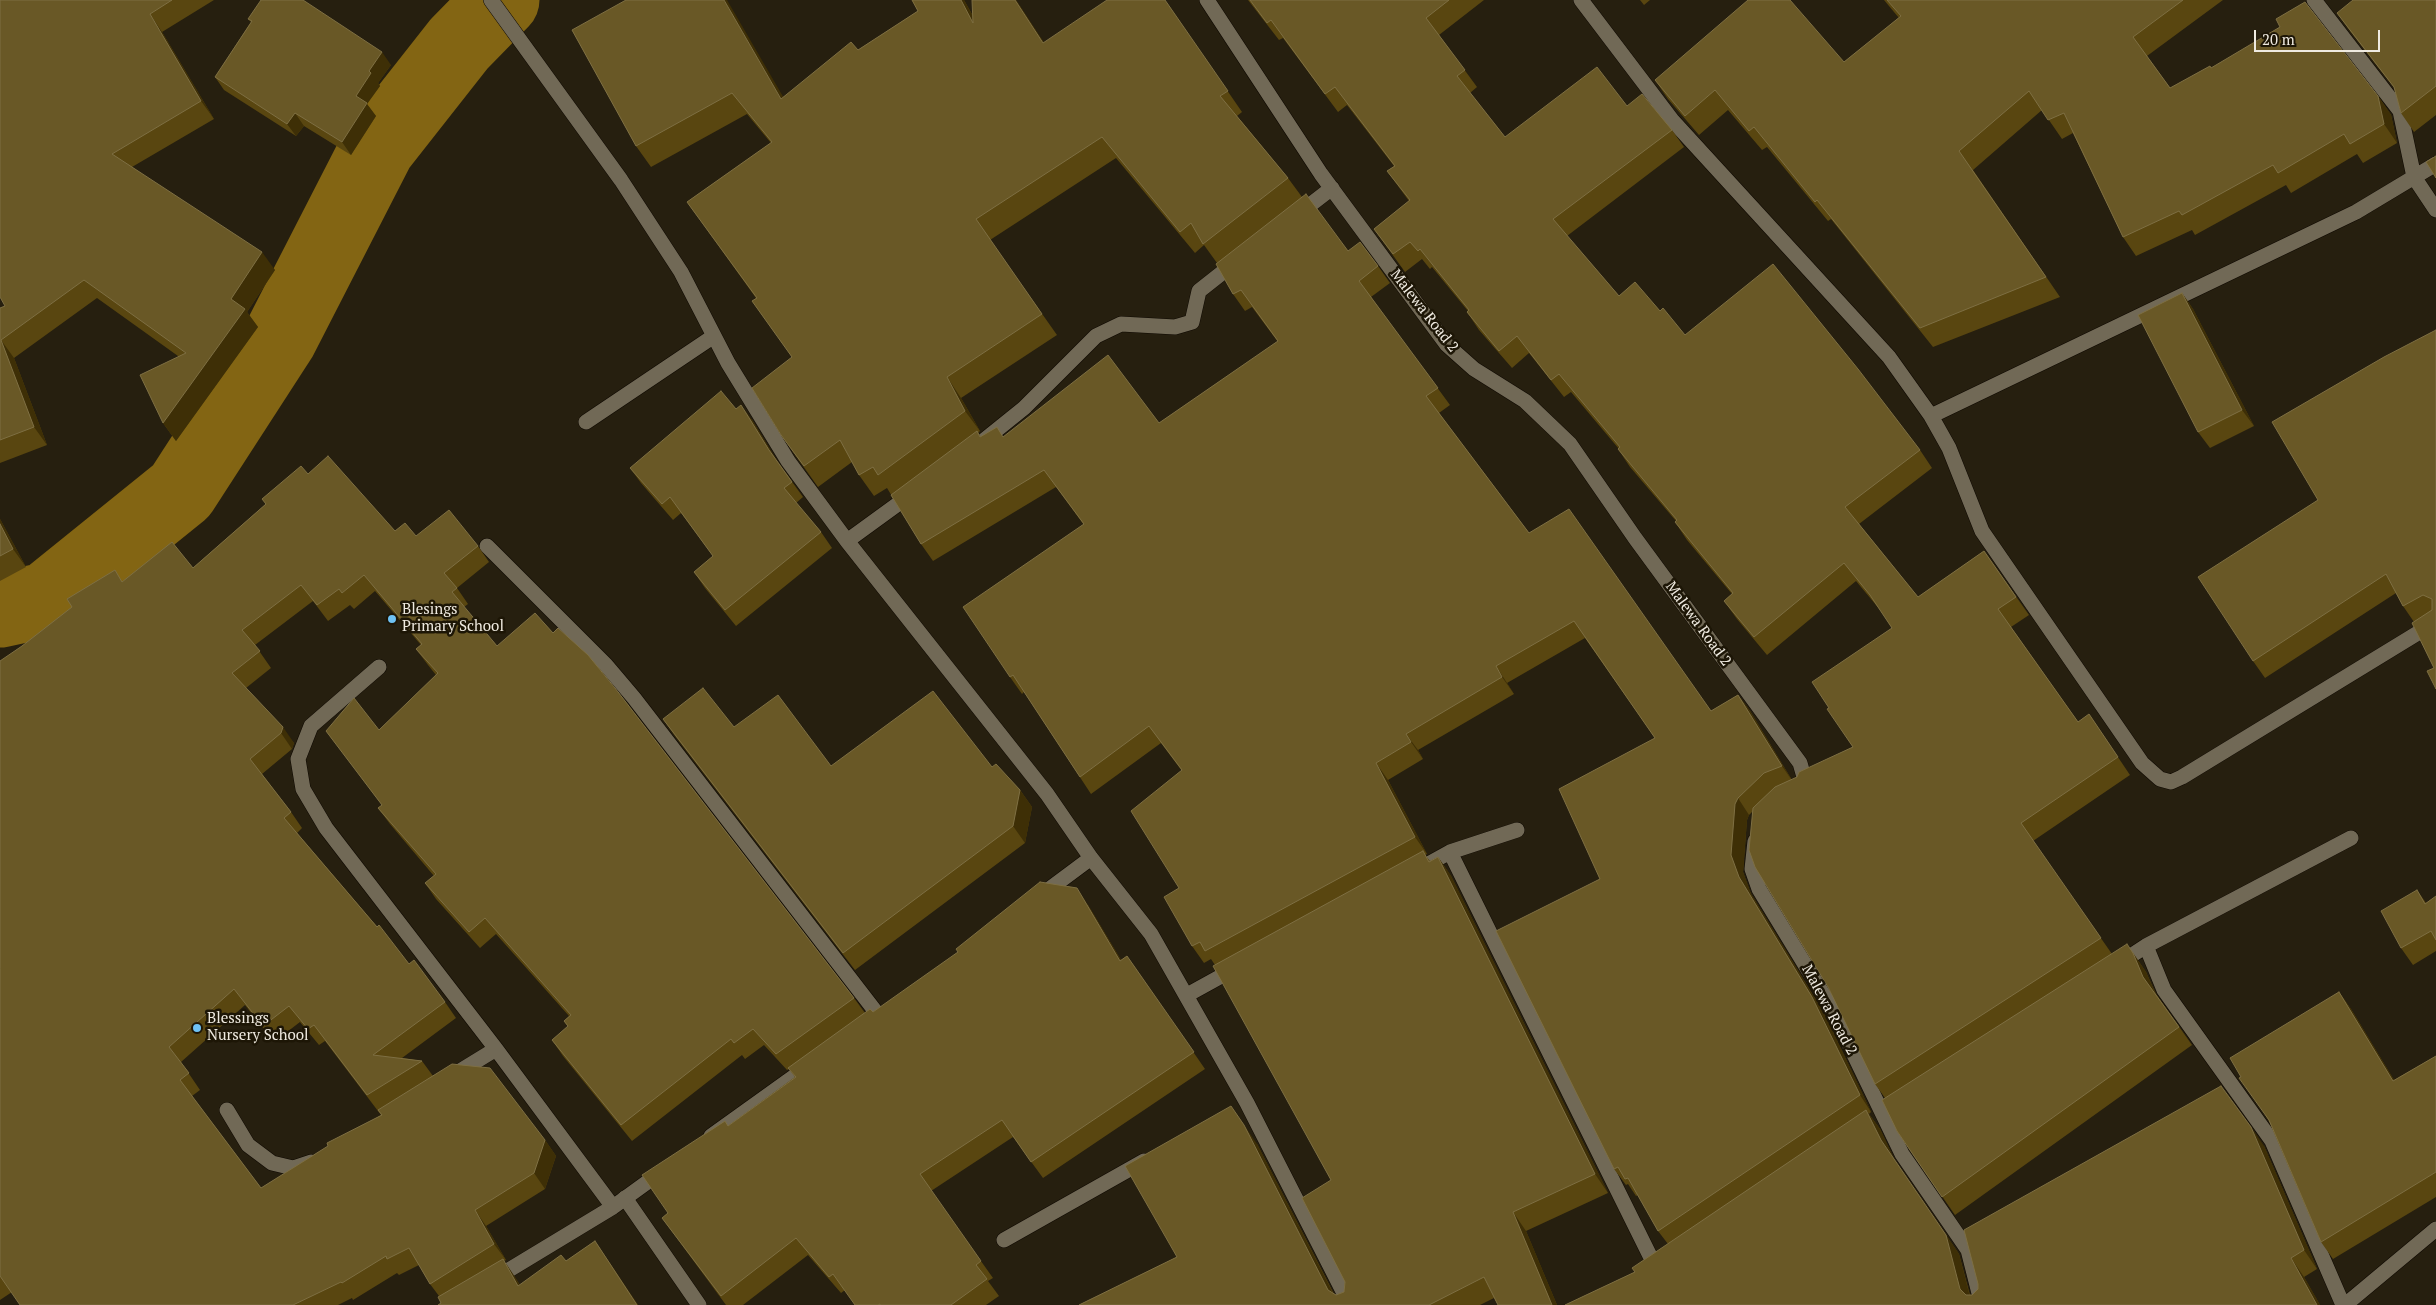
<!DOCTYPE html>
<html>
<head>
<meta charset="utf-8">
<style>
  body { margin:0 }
  #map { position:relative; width:2436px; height:1305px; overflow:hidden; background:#261f0f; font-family:"PT Serif",serif }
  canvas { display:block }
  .scale { position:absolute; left:2254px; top:30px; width:126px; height:22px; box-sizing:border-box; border:2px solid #efeae0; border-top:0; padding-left:6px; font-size:15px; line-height:18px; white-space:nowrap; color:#efeae0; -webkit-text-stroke:4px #1d1606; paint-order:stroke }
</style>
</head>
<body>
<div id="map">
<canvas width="2436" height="1305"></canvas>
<div class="scale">20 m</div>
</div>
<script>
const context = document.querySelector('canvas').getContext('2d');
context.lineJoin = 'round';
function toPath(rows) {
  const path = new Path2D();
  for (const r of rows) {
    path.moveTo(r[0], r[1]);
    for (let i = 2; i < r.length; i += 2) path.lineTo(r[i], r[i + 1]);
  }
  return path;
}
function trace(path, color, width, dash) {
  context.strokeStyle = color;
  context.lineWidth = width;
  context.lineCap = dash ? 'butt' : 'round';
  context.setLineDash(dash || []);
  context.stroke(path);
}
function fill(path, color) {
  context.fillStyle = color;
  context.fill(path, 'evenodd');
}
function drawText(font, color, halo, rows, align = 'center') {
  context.font = font + ' "PT Serif",serif';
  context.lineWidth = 5;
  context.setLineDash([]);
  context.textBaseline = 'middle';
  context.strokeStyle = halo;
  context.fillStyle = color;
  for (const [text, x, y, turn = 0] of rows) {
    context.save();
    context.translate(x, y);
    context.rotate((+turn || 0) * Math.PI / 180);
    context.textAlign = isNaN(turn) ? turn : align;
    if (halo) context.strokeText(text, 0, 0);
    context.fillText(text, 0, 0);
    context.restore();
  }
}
const river = toPath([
  [0,610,46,600,181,491,280,338,378,147,459,44,502,0]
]);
const lane = toPath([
  [625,1198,699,1305]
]);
const street = toPath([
  [491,0,621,180,681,272,728,363,788,461,847,541,1047,794,1091,858,1151,934,1247,1103,1350,1305],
  [1207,0,1321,174,1447,345,1474,369,1525,401,1570,444,1635,538,1800,763,1804,777,1801,790],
  [1581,0,1672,120,1889,357,1931,416,2356,212,2436,164],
  [2314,0,2400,111,2414,177,2436,210],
  [1297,215,1332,188],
  [1931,416,1949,448,1982,531,2142,763,2160,779,2171,782,2182,777,2436,622],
  [586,422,714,336],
  [983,441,1024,408,1096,336,1121,324,1175,327,1192,322,1199,291,1237,261],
  [847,541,913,493],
  [487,546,606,665,634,698,879,1016],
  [379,667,311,726,298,759,303,789,326,828,496,1049,613,1207],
  [1755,841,1752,869,1759,889,1832,1009,1902,1154,1968,1250,1982,1305],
  [1450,852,1656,1268],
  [1421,868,1450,852,1517,830],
  [1040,896,1091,858],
  [2146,946,2351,838],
  [2117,965,2146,946,2164,990,2272,1141,2343,1305],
  [1187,995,1236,968],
  [452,1076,496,1049],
  [227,1110,248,1145,272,1163,293,1168,311,1162],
  [711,1136,810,1065],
  [1004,1240,1144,1161],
  [494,1279,613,1207,664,1170],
  [2345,1305,2436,1229]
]);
const wall = toPath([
  [0,0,214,0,162,32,214,119,132,167,275,270,247,312,258,327,176,441,163,423,178,356,97,298,14,358,47,445,0,463,0,308,5,306],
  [912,0,964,0,973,16,1016,0,1044,43,1165,0,1242,112,1237,116,1288,178,1302,197,1348,251,1378,266,1390,283,1371,297,1450,405,1439,413,1529,533,1711,711,1738,695,1750,711,1792,780,1853,747,1829,708,1892,628,1881,611,1856,581,1767,655,1737,619,1724,601,1732,594,1687,540,1675,522,1676,521,1630,467,1618,449,1619,449,1571,392,1564,397,1529,353,1512,368,1479,330,1467,312,1468,311,1432,267,1430,269,1422,259,1405,272,1374,229,1409,201,1387,171,1394,166,1347,105,1338,112,1283,38,1279,40,1248,0,1484,0,1439,35,1477,87,1470,93,1505,137,1627,106,1672,130,1684,147,1567,236,1619,296,1660,311,1685,335,1920,450,1932,468,1859,524,1918,597,1984,551,2029,615,2011,627,2078,722,2089,714,2130,775,2033,841,2112,954,2133,953,2146,972,2156,994,2192,1045,1955,1215,1897,1131,1885,1098,1875,1084,1752,812,1749,815,1747,820,1743,872,1751,894,1824,1013,1871,1112,1869,1114,1880,1129,1894,1159,1959,1254,1970,1295,1972,1295,2264,1146,2317,1269,2304,1277,2320,1305,1565,1305,1635,1272,1668,1244,1658,1231,1638,1195,1636,1196,1628,1184,1626,1185,1614,1169,1600,879,1655,738,1585,638,1507,683,1514,694,1418,750,1423,759,1388,780,1427,854,1425,855,1430,861,1438,857,1451,876,1608,1193,1526,1231,1557,1305,1498,1305,1494,1298,1480,1305,1079,1305,1177,1257,1257,1144,1334,1294,1336,1295,1344,1292,1345,1282,1331,1180,1215,965,1211,959,1204,963,1192,946,1179,888,1182,771,1161,743,1091,794,1024,692,1022,694,1010,677,1084,525,1056,487,933,561,921,544,887,488,874,496,859,475,852,462,818,487,781,435,792,357,752,301,756,298,687,202,771,143,747,114,651,167,636,146,572,30,783,97,858,50,918,11],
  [1116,158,1195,253,1204,245,1217,263,1233,294,1245,311,1252,307,1278,342,1159,423,1004,437,981,437,978,433,980,431,961,398,1057,335,990,240],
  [1640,0,1650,0,1644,5],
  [1884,0,2223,0,2147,56,2170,88,2211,68,2378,96,2391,115,2397,143,2363,163,2357,154,2291,193,2286,185,2195,235,2192,230,2136,256,2123,237,2073,133,2062,139,2042,110,1973,170,2060,297,1933,347,1831,219,1828,221,1767,147,1762,150,1728,110,1699,135,1668,99,1655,80,1844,62,1899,18],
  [2436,0,2436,115,2414,132,2401,113,2395,89,2350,31,2337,13],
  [248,19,391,65,378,83,380,86,367,104,376,116,351,155,304,126,296,136,224,90,215,77,251,22],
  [2182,293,2193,309,2254,426,2210,448,2198,432],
  [2436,330,2434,668,2414,622,2403,606,2396,593,2265,678,2253,661,2318,500],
  [736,409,752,420,777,461,803,497,796,503,821,532,832,548,736,626,705,588,694,572,713,556,681,513,673,520,641,483,630,468],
  [308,474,395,531,416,536,478,546,489,562,457,588,468,604,464,607,497,646,854,998,865,1013,873,1012,1088,905,1121,960,1127,956,1205,1069,1043,1178,1013,1137,931,1191,993,1278,988,1281,999,1296,986,1305,855,1305,845,1290,841,1293,808,1255,743,1305,726,1305,662,1218,668,1213,728,1126,795,1077,789,1069,787,1070,764,1045,745,1059,742,1055,632,1141,563,1056,552,1040,568,1027,564,1021,569,1016,496,934,480,948,436,899,425,883,434,876,390,824,378,808,382,805,326,731,379,730,436,675,428,665,416,649,421,645,375,591,354,609,350,605,328,621,313,601,255,645,271,668,246,688,294,743,292,749,262,774,291,812,302,828,297,833,409,964,445,1002,456,1018,402,1058,422,1061,433,1076,545,1140,556,1156,545,1189,486,1226,506,1260,504,1261,520,1285,566,1261,595,1241,638,1305,441,1303,439,1296,430,1284,419,1265,399,1275,397,1273,353,1300,352,1298,338,1305,20,1305,12,1292,0,1300,0,661,122,581,193,568,266,504,262,499],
  [245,1005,274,1042,300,1022,319,1045,325,1041,381,1115,261,1188,192,1096,200,1090,181,1062],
  [0,519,26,567,0,581],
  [663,719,734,727,831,766,992,767,1020,790,1032,807,1025,843,855,970,675,736],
  [2417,890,2426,903,2436,896,2436,951,2413,965,2401,948],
  [2339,992,2351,1009,2394,1080,2436,1056,2436,1197,2333,1259,2321,1242,2269,1121,2241,1077]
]);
const shadedWall = toPath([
  [724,0,727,0,796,119,781,99],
  [961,0,964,0,988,44,973,23],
  [1015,0,1016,0,1058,64,1043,43],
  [150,14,162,32,214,119,201,101],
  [382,52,391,65,378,83,380,86,367,104,376,116,351,155,342,142,356,96,369,71],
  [2378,96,2391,115,2397,143,2384,124],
  [295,113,304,126,296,136,287,124],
  [262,252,275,270,247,312,258,327,176,441,163,423,231,299],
  [2182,293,2193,309,2254,426,2242,410],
  [1,340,14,358,47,445,34,427],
  [947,377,961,398,980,431,965,411],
  [741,405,752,420,780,466,769,450],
  [0,519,26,567,13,549,0,524],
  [1496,666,1507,683,1514,694,1502,677],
  [1738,695,1750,711,1793,782,1782,766],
  [283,727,294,743,292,749,281,733],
  [1406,734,1418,750,1423,759,1411,742],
  [1376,763,1388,780,1427,854,1415,837],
  [1020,790,1032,807,1025,843,1013,826],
  [1738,798,1749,815,1747,820,1743,872,1751,894,1824,1013,1871,1112,1860,1095,1739,877,1731,855,1735,804],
  [1438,857,1451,876,1608,1193,1595,1174],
  [1077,888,1088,905,1132,978,1120,961],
  [2133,953,2146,972,2156,995,2143,977],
  [2339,992,2351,1009,2405,1098,2393,1081],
  [1231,1106,1257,1144,1339,1305,1328,1290],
  [1866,1110,1880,1129,1894,1159,1959,1254,1972,1305,1960,1289,1881,1140],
  [2251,1127,2264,1146,2317,1269,2304,1250],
  [545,1140,556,1156,545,1189,534,1173],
  [475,1210,486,1226,506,1260,494,1244],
  [1513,1212,1526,1231,1557,1305,1552,1305],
  [595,1241,607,1259,638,1305,637,1305],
  [2291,1258,2304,1277,2320,1305,2317,1305],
  [503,1259,515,1277,530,1303,518,1286]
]);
const building = toPath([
  [0,0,172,0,150,14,201,101,112,154,262,252,231,299,245,309,163,423,140,375,186,353,84,280,1,340,34,427,0,440,0,308,5,306,0,297,0,0],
  [261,0,303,0,382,52,369,71,371,73,356,96,367,103,342,142,295,113,287,124,215,77,252,21,248,19,261,0],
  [626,0,724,0,781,99,851,42,858,50,918,11,912,0,961,0,973,23,972,0,1015,0,1043,43,1107,0,1165,0,1228,91,1220,96,1288,178,1203,244,1191,223,1180,232,1102,137,976,219,1042,314,947,377,965,411,878,475,873,467,859,475,840,440,804,466,781,435,752,388,792,357,752,301,757,298,687,202,772,142,732,93,636,146,572,30,626,0],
  [1250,0,1449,0,1426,18,1465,70,1457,76,1505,137,1597,67,1627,106,1642,94,1672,130,1553,219,1619,296,1635,282,1660,311,1663,308,1685,335,1773,264,1858,369,1920,450,1845,507,1918,597,1984,551,2016,597,1998,609,2078,722,2089,714,2118,757,2021,823,2101,938,1875,1084,1828,987,1755,867,1749,850,1753,808,1775,787,1797,777,1799,772,1853,747,1827,709,1829,708,1812,682,1892,628,1870,595,1844,563,1754,637,1724,601,1733,593,1675,522,1677,520,1618,449,1620,447,1559,374,1551,380,1517,336,1499,351,1467,312,1469,310,1420,249,1418,251,1410,242,1393,254,1374,229,1410,200,1387,171,1395,166,1335,87,1325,94,1271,20,1267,23,1250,0],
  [1748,0,1790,0,1844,62,1901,16,1887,0,2183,0,2133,37,2170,88,2210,66,2211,68,2280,27,2276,19,2305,2,2378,96,2384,124,2350,144,2344,134,2278,173,2273,165,2182,215,2179,211,2123,237,2064,113,2048,120,2029,91,1959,151,2046,277,1920,328,1817,200,1815,202,1754,127,1749,131,1715,90,1685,116,1655,80,1748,0],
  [2353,0,2436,0,2436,86,2401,113,2394,87,2337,13,2353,0],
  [2436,156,2436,178,2426,162,2436,156],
  [1306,194,1348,251,1360,242,1378,266,1359,281,1438,388,1426,396,1529,533,1569,509,1711,711,1738,695,1782,766,1764,773,1738,798,1735,804,1731,855,1739,877,1812,997,1860,1095,1658,1231,1628,1178,1625,1179,1618,1167,1614,1169,1496,931,1600,879,1559,789,1655,738,1574,621,1496,666,1502,677,1406,734,1411,742,1376,763,1415,837,1205,951,1200,942,1192,946,1164,897,1179,888,1131,811,1182,770,1149,726,1080,777,1013,675,1010,677,963,607,1084,524,1044,470,921,544,891,495,977,431,980,437,997,427,1003,437,1108,355,1159,423,1278,341,1241,290,1233,294,1216,264,1306,194],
  [2182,293,2242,410,2198,432,2138,315,2182,293],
  [2436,330,2436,689,2427,671,2434,668,2412,623,2432,610,2432,599,2423,595,2403,606,2386,574,2253,661,2198,577,2318,500,2272,422,2384,357,2436,330],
  [721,391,736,409,741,405,769,450,792,482,784,488,821,532,725,610,694,572,713,556,670,497,662,504,630,468,721,391],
  [328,456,395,531,405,523,416,536,449,510,478,546,444,573,457,588,452,592,497,646,535,613,553,633,558,628,588,655,615,688,854,998,776,1054,753,1029,734,1043,731,1039,621,1125,552,1040,568,1026,564,1021,571,1015,485,918,469,932,425,883,436,874,378,808,382,805,326,731,354,698,379,730,438,673,416,649,422,644,364,575,342,593,339,589,317,605,301,585,242,630,260,651,232,673,283,727,281,733,250,759,291,812,284,818,377,927,379,925,409,964,414,960,445,1002,373,1055,422,1061,367,1095,314,1025,308,1029,289,1006,263,1026,234,989,169,1047,189,1073,180,1080,261,1188,328,1146,327,1143,382,1115,378,1110,452,1064,490,1068,545,1140,534,1173,475,1210,494,1244,430,1284,409,1248,387,1259,386,1256,342,1283,341,1282,293,1305,20,1305,0,1276,0,661,22,646,72,607,67,599,115,570,122,582,172,542,193,568,266,504,262,499,301,466,308,474,328,456],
  [0,524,13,549,0,556,0,524],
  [703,688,734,727,778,695,831,766,933,691,992,767,996,764,1020,790,1013,826,843,953,663,719,703,688],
  [1423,851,1429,862,1438,857,1595,1174,1513,1212,1552,1305,1498,1305,1484,1277,1429,1305,1079,1305,1177,1257,1125,1166,1231,1106,1244,1125,1328,1290,1336,1295,1344,1292,1345,1282,1302,1198,1331,1180,1213,966,1423,851],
  [1040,882,1077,888,1120,961,1127,956,1194,1052,1031,1162,1002,1120,920,1174,981,1261,976,1265,987,1279,951,1305,880,1305,880,1304,878,1305,855,1305,833,1274,829,1277,796,1238,721,1296,662,1218,668,1213,642,1175,725,1121,728,1126,796,1077,788,1068,870,1009,873,1012,958,952,956,949,1040,882],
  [2417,890,2425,904,2436,896,2436,940,2431,931,2401,948,2381,911,2417,890],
  [2127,944,2133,953,2143,977,2179,1027,1942,1197,1897,1131,1882,1100,2127,944],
  [2339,992,2393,1081,2436,1056,2436,1172,2321,1242,2269,1120,2239,1078,2241,1077,2230,1058,2339,992],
  [2221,1086,2251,1127,2304,1250,2291,1258,2317,1305,1565,1305,1635,1272,1632,1268,1866,1110,1881,1140,1946,1235,1960,1289,1966,1295,1972,1295,1978,1289,1978,1284,1964,1230,2221,1086],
  [595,1241,637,1305,438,1305,441,1303,438,1297,503,1259,518,1286,561,1255,566,1261,595,1241]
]);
const markers = [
  [392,619,5,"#6fc2f4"],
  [197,1028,5,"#6fc2f4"]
];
const streetNames = [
  ["Malewa Road 2",1424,311,52],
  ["Malewa Road 2",1698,624,54],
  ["Malewa Road 2",1829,1010,62]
];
const poiNames = [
  ["Blesings",402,610],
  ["Primary School",402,627],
  ["Blessings",207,1019],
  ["Nursery School",207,1036]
];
trace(river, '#836513', 75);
trace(lane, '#0f0900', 16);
trace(street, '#0f0900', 16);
trace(lane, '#716956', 15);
trace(street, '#716956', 15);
fill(wall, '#594610');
fill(shadedWall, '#3e2f06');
fill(building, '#695826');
trace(building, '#7e6f43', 1);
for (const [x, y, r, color] of markers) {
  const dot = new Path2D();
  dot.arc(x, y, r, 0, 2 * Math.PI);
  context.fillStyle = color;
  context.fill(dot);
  trace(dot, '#1d1606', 2);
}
drawText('15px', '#efeae0', '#1d1606', streetNames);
drawText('15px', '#efeae0', '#1d1606', poiNames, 'left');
</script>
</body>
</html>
